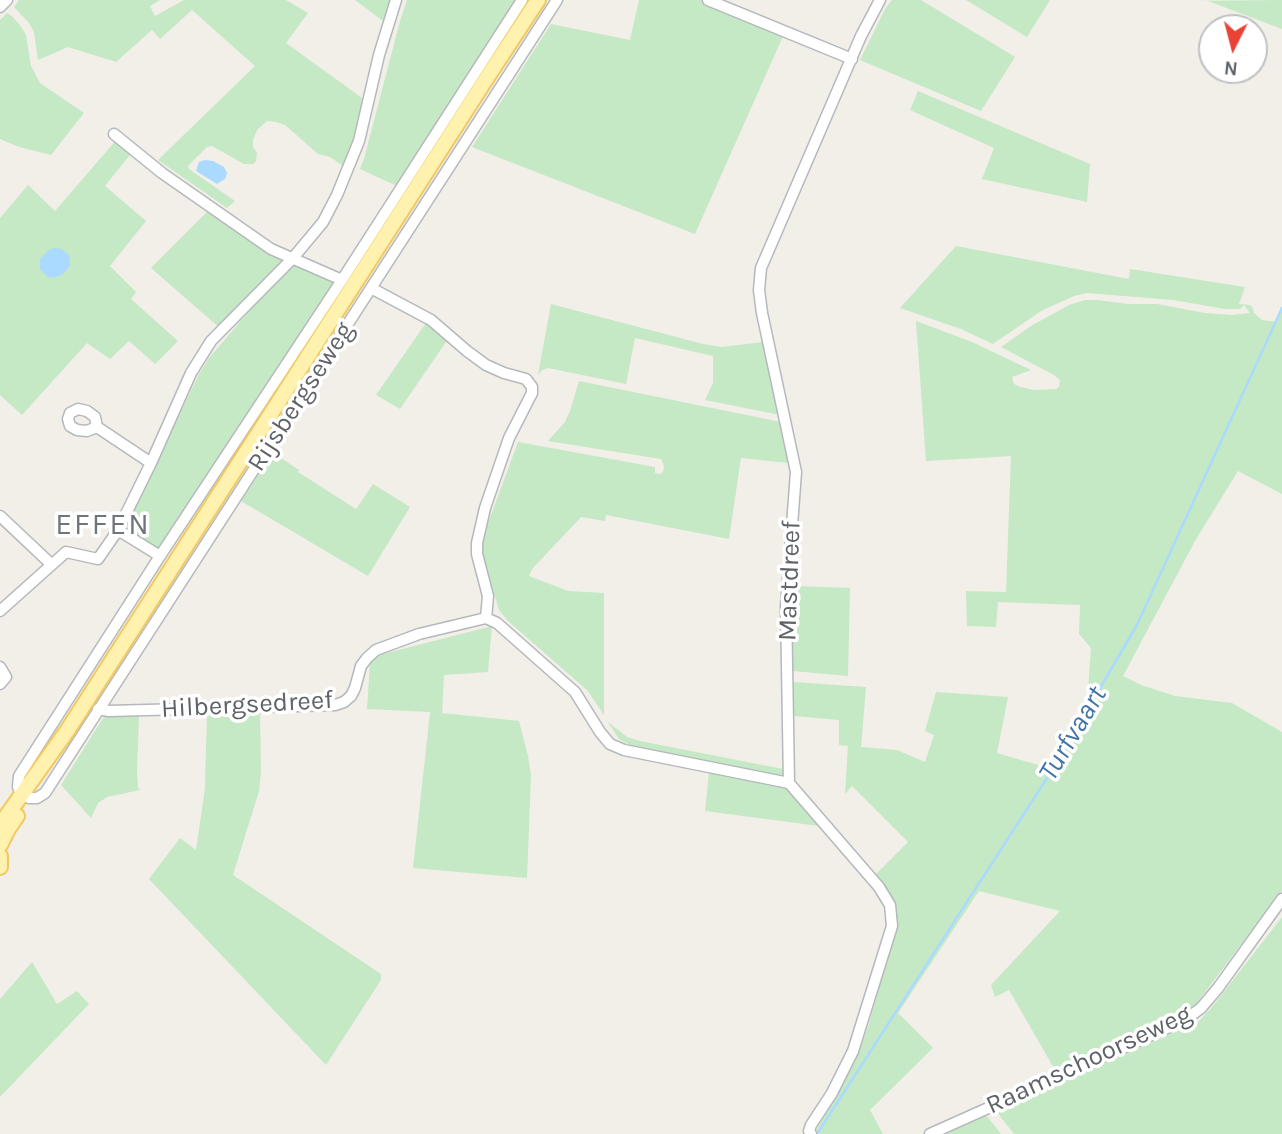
<!DOCTYPE html>
<html>
<head>
<meta charset="utf-8">
<style>
  body { margin:0 }
  #map { position:relative; width:1282px; height:1134px; overflow:hidden; background:#f1efe8; font-family:Karla,sans-serif }
  canvas { display:block }
  .north { position:absolute; left:1198px; top:14px; width:70px; height:70px; box-sizing:border-box; background:#fff; border:2px solid #bfc1c3; border-radius:50%; rotate:186deg; font-size:19px; font-weight:700; line-height:28px; text-align:center; color:#5f6368 }
  .north::after { content:''; display:block; margin:auto; width:24px; height:32px; background:#ea4335; clip-path:polygon(50% 0,100% 100%,50% 72%,0 100%) }
</style>
</head>
<body>
<div id="map">
<canvas width="1282" height="1134"></canvas>
<div class="north">N</div>
</div>
<script>
const context = document.querySelector('canvas').getContext('2d');
context.lineJoin = 'round';
function fill(path, color) {
  context.fillStyle = color;
  context.fill(path, 'evenodd');
}
function toPath(rows) {
  const path = new Path2D();
  for (const r of rows) {
    path.moveTo(r[0], r[1]);
    for (let i = 2; i < r.length; i += 2) path.lineTo(r[i], r[i + 1]);
  }
  return path;
}
function trace(path, color, width, dash) {
  context.strokeStyle = color;
  context.lineWidth = width;
  context.lineCap = dash ? 'butt' : 'round';
  context.setLineDash(dash || []);
  context.stroke(path);
}
function drawText(font, color, halo, rows, align = 'center') {
  context.font = font + ' Karla,sans-serif';
  context.lineWidth = 7;
  context.setLineDash([]);
  context.textBaseline = 'middle';
  context.strokeStyle = halo;
  context.fillStyle = color;
  for (const [text, x, y, turn = 0] of rows) {
    context.save();
    context.translate(x, y);
    context.rotate((+turn || 0) * Math.PI / 180);
    context.textAlign = isNaN(turn) ? turn : align;
    if (halo) context.strokeText(text, 0, 0);
    context.fillText(text, 0, 0);
    context.restore();
  }
}
const green = toPath([
  [19,0,160,0,150,6,155,16,184,0,286,0,308,13,286,43,369,103,349,170,330,157,318,154,285,125,276,122,267,121,257,130,253,140,253,147,257,153,256,161,253,164,244,164,212,146,207,147,188,166,189,169,235,201,227,208,158,160,255,66,192,10,160,39,152,30,116,62,68,47,38,60,34,32,29,23,14,7],
  [355,0,396,0,387,24],
  [407,0,517,0,397,186,360,169,364,159,400,21],
  [639,0,705,0,784,34,695,234,472,147,551,24,630,40],
  [892,0,921,0,1015,57,981,111,860,60,885,9],
  [966,0,1050,0,1027,37],
  [1282,0,1282,29,1208,1,1189,1],
  [7,13,13,17,22,28,26,35,31,66,40,83,84,113,51,155,19,147,0,139,0,20],
  [918,91,1090,164,1087,202,982,179,994,148,910,110],
  [118,138,133,151,105,186,146,221,110,266,136,292,131,299,178,341,155,364,129,341,110,359,87,343,22,415,0,395,0,218,28,185,55,211],
  [210,209,286,260,221,329,151,268],
  [956,246,1129,279,1130,269,1245,287,1239,304,1250,305,1253,308,1254,313,1262,320,1277,322,1282,310,1282,494,1238,471,1195,541,1123,676,1141,685,1175,696,1232,703,1282,732,1282,891,1196,1004,1185,1012,1055,1070,1009,990,995,997,991,985,1060,911,979,891,898,1013,933,1048,870,1110,883,1134,820,1134,816,1131,857,1057,869,1024,895,930,897,914,894,902,874,876,908,842,852,786,845,794,848,746,839,745,839,720,794,716,793,682,866,687,861,747,897,750,925,762,934,735,925,731,936,692,1008,697,997,753,1052,769,1091,705,1087,704,1091,648,1079,634,1080,605,998,602,996,627,967,626,966,591,1006,592,1011,456,926,461,916,321,972,342,1031,370,1012,377,1014,384,1020,387,1034,390,1056,389,1059,387,1060,380,1054,375,1001,347,1031,326,1069,305,1085,300,1097,300,1128,304,1157,304,1205,313,1232,315,1250,313,1244,305,1240,309,1225,309,1173,300,1087,293,1074,296,1041,311,993,344,961,329,900,308],
  [294,264,322,276,334,284,160,552,124,531,198,376,209,358,257,302],
  [551,304,703,344,722,347,763,342,780,415,705,400,713,383,713,356,635,338,626,384,548,368,542,370,538,375],
  [428,320,448,339,400,409,376,395],
  [579,381,781,422,788,463,741,458,729,539,606,515,605,521,581,517,532,569,529,576,568,591,604,593,604,715,588,691,508,621,499,610,483,555,483,542,488,523,518,442,655,467,655,473,660,474,663,472,664,466,661,459,548,441,565,422,570,411],
  [273,453,299,470,298,472,356,509,373,484,410,507,368,576,241,501],
  [795,586,850,588,848,676,793,671,792,621],
  [492,626,488,672,444,675,442,713,519,721,528,756,531,775,527,878,413,868,430,712,367,709,370,663,374,659,383,654],
  [139,714,137,773,138,787,140,790,107,797,98,803,91,818,61,785,105,715],
  [207,714,260,714,261,773,259,791,233,875,381,974,381,980,326,1065,149,879,180,838,196,850,205,788],
  [608,722,627,737,640,741,783,769,783,777,637,749,619,739],
  [709,773,786,788,819,826,705,811],
  [1282,917,1282,1134,1014,1134,996,1111,1198,1022,1212,1007],
  [32,962,57,1004,77,991,89,1004,0,1097,0,999],
  [986,1115,1001,1134,944,1134]
]);
const water = toPath([
  [205,160,213,161,224,167,227,173,225,179,217,184,196,171,199,162],
  [55,248,61,249,69,255,70,261,70,266,62,275,53,278,48,277,40,269,40,259,49,250]
]);
const stream = toPath([
  [817,1134,1049,775,1137,625,1282,308]
]);
const street = toPath([
  [522,0,342,280,160,556,19,776,18,787,21,793,29,798,37,798,45,793,557,0],
  [708,0,852,59],
  [0,7,7,0],
  [114,134,162,173,271,249,342,280],
  [371,288,431,320,467,351,486,365,504,373,526,379,532,387,532,393,509,438,485,508,477,543,477,554,488,596,486,618],
  [97,427,87,431,77,430,70,426,68,419,70,413,78,409,87,411,95,417,97,427,151,463],
  [0,516,51,564],
  [118,530,160,556],
  [0,611,66,552,98,559,118,530,151,463,191,373,211,341,293,258,323,222,337,195,359,141,379,55,396,0],
  [0,667,6,677,0,684],
  [98,709,109,711,335,705,344,702,351,696,355,688,361,666,367,658,376,650,419,634,486,618,497,623,575,692,600,732,610,744,624,750,789,783],
  [811,1134,809,1131,811,1125,832,1093,853,1051,892,926,890,905,879,887,789,783,786,606,796,472,762,313,759,290,761,268,861,36,880,0],
  [930,1134,1185,1020,1201,1008,1218,988,1282,899]
]);
const primary = toPath([
  [0,825,67,731,488,76,538,0],
  [0,845,8,829,17,816],
  [0,856,0,867]
]);
const streetNames = [
  ["Rijsbergseweg",301,397,-57],
  ["Mastdreef",790,581,-88],
  ["Hilbergsedreef",247,705,-3],
  ["Raamschoorseweg",1089,1060,-25]
];
const waterNames = [
  ["Turfvaart",1073,734,-59]
];
const quarterNames = [
  ["EFFEN",103,525]
];
fill(green, '#c5e8c5');
fill(water, '#aadaff');
trace(stream, '#aadaff', 2.5);
trace(street, '#b5b8bc', 13);
trace(primary, '#f2c960', 18);
trace(street, '#fff', 10);
trace(primary, '#fff2af', 14);
drawText('26px', '#5f6368', '#fff', streetNames);
drawText('italic 28px', '#4174aa', '#fff', waterNames);
context.letterSpacing = '2px';
drawText('30px', '#70757a', '#fff', quarterNames);
context.letterSpacing = '0px';
</script>
</body>
</html>
